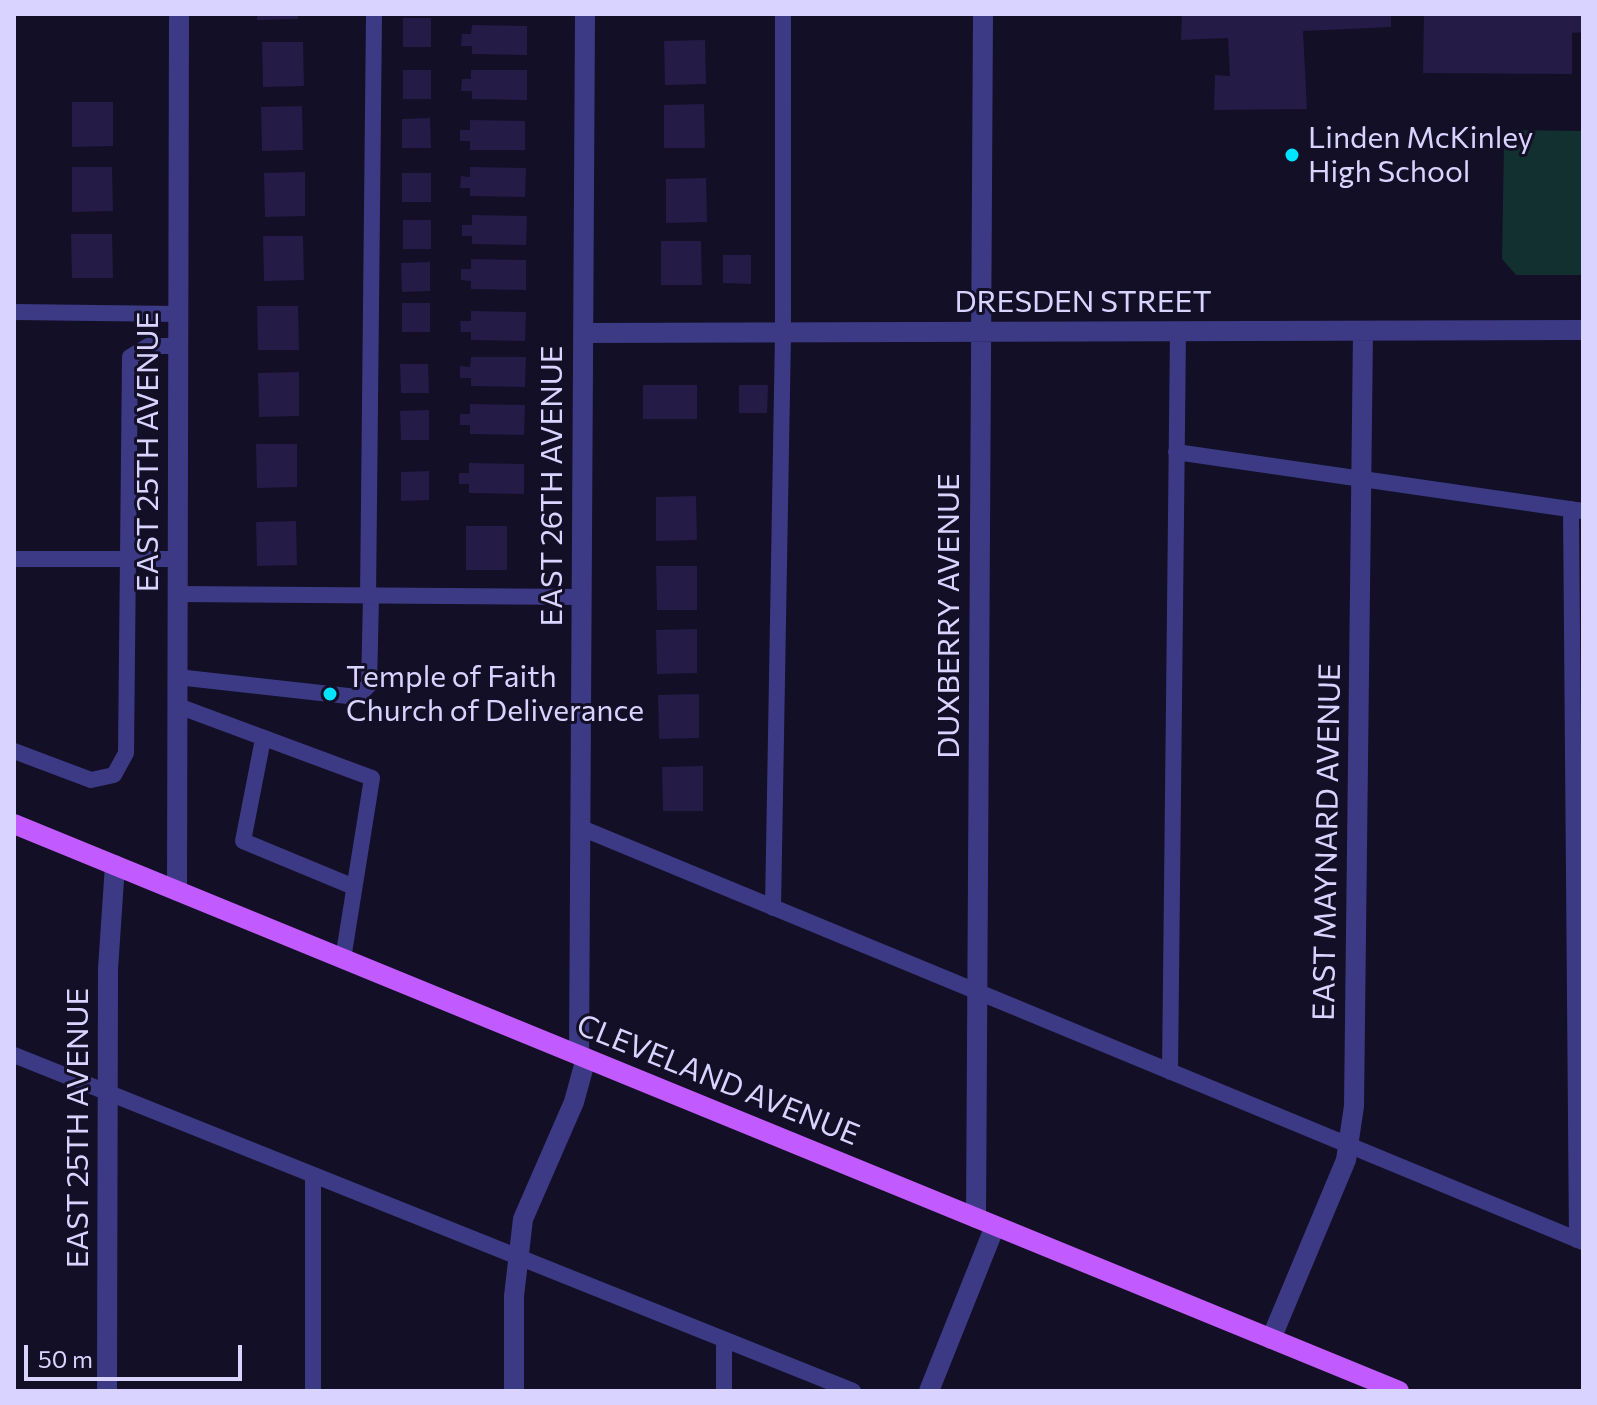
<!DOCTYPE html>
<html>
<head>
<meta charset="utf-8">
<style>
  body { margin:0 }
  #map { position:relative; width:1597px; height:1405px; overflow:hidden; background:#130f26; font-family:Commissioner,sans-serif }
  canvas { display:block }
  .frame { position:absolute; inset:0; border:16px solid #d9d4ff; pointer-events:none }
  .scale { position:absolute; left:24px; top:1345px; width:218px; height:36px; box-sizing:border-box; border:4px solid #d9d4ff; border-top:0; padding-left:10px; font-size:24px; line-height:28px; white-space:nowrap; color:#d9d4ff; -webkit-text-stroke:6px #130f26; paint-order:stroke }
</style>
</head>
<body>
<div id="map">
<canvas width="1597" height="1405"></canvas>
<div class="frame"></div>
<div class="scale">50 m</div>
</div>
<script>
const context = document.querySelector('canvas').getContext('2d');
context.lineJoin = 'round';
function fill(path, color) {
  context.fillStyle = color;
  context.fill(path, 'evenodd');
}
function toPath(rows) {
  const path = new Path2D();
  for (const r of rows) {
    path.moveTo(r[0], r[1]);
    for (let i = 2; i < r.length; i += 2) path.lineTo(r[i], r[i + 1]);
  }
  return path;
}
function trace(path, color, width, dash) {
  context.strokeStyle = color;
  context.lineWidth = width;
  context.lineCap = dash ? 'butt' : 'round';
  context.setLineDash(dash || []);
  context.stroke(path);
}
function drawText(font, color, halo, rows, align = 'center') {
  context.font = font + ' Commissioner,sans-serif';
  context.lineWidth = 6;
  context.setLineDash([]);
  context.textBaseline = 'middle';
  context.strokeStyle = halo;
  context.fillStyle = color;
  for (const [text, x, y, turn = 0] of rows) {
    context.save();
    context.translate(x, y);
    context.rotate((+turn || 0) * Math.PI / 180);
    context.textAlign = isNaN(turn) ? turn : align;
    if (halo) context.strokeText(text, 0, 0);
    context.fillText(text, 0, 0);
    context.restore();
  }
}
const green = toPath([
  [1512,130,1583,131,1583,275,1516,275,1502,259,1504,142]
]);
const building = toPath([
  [257,14,298,14,298,19,257,20],
  [1182,14,1391,14,1391,27,1303,31,1307,109,1214,110,1215,75,1230,76,1228,38,1181,40],
  [1424,14,1583,14,1583,32,1572,33,1572,74,1423,73],
  [403,18,431,18,431,47,403,47],
  [472,25,527,26,527,55,472,54,472,46,461,46,462,34,471,34],
  [705,40,706,84,665,85,664,41],
  [262,42,303,42,304,86,263,87],
  [403,70,431,70,431,99,403,99],
  [471,70,527,70,527,100,472,99,472,91,461,91,462,79,471,79],
  [72,102,113,102,113,146,72,147],
  [704,104,705,148,664,148,664,105],
  [302,106,303,150,262,151,261,107],
  [430,118,431,148,402,148,402,119],
  [470,120,525,121,525,150,470,150,470,141,460,141,460,130,470,130],
  [72,167,112,167,113,211,72,212],
  [470,167,526,168,525,197,470,196,470,188,460,188,461,176,470,177],
  [305,172,305,216,265,217,264,173],
  [402,173,431,173,431,202,402,202],
  [706,178,707,222,666,223,666,179],
  [472,215,527,216,526,245,472,244,472,236,462,236,462,225,472,225],
  [403,220,431,220,431,249,403,249],
  [71,234,112,234,113,278,72,278],
  [263,236,303,236,304,280,264,281],
  [661,241,701,241,702,285,661,285],
  [723,255,751,255,751,284,723,283],
  [471,259,526,260,526,290,471,289,471,281,461,280,461,269,471,269],
  [430,262,430,291,402,292,401,263],
  [402,303,430,303,430,332,402,332],
  [257,306,298,306,299,350,258,350],
  [471,311,526,312,525,341,471,340,471,332,461,332,460,321,471,321],
  [471,357,526,357,525,387,471,386,471,378,460,378,460,366,470,367],
  [400,364,428,364,429,393,401,393],
  [299,372,299,416,259,417,258,373],
  [643,385,697,385,697,419,643,419],
  [739,385,768,385,767,413,739,413],
  [470,404,525,405,524,435,470,434,470,425,460,425,460,414,470,414],
  [429,410,429,440,401,440,400,411],
  [256,444,297,444,297,487,257,488],
  [469,463,524,464,524,494,469,493,469,484,459,484,459,473,469,473],
  [429,471,429,500,401,501,401,472],
  [696,496,697,540,656,541,656,497],
  [296,521,297,565,257,566,256,522],
  [466,526,507,526,507,570,466,570],
  [656,566,697,566,697,610,657,610],
  [697,629,697,673,657,674,656,630],
  [699,694,699,738,659,739,658,695],
  [703,766,703,811,663,811,662,767]
]);
const service = toPath([
  [14,312,179,314],
  [1176,452,1583,511],
  [1571,509,1577,1240],
  [14,559,178,559],
  [178,594,581,597],
  [368,598,374,14],
  [177,677,357,697,369,685,371,598],
  [178,706,372,778,343,959],
  [263,739,243,841,354,887],
  [14,751,91,780,114,775,126,753,130,357,148,346,178,346],
  [579,827,1583,1242],
  [773,908,783,333,783,14],
  [14,1055,853,1391],
  [1170,1072,1178,331],
  [313,1175,313,1391],
  [724,1391,724,1340]
]);
const minor = toPath([
  [583,333,1583,330],
  [177,891,179,14],
  [579,1055,585,14],
  [976,1218,983,14],
  [1271,1339,1346,1160,1354,1106,1363,331],
  [107,1391,108,969,115,865],
  [514,1391,514,1296,523,1219,574,1102,586,1058],
  [929,1391,995,1226]
]);
const primary = toPath([
  [14,824,1399,1391]
]);
const markers = [
  [1292,155,8,"#00e5ff"],
  [330,694,8,"#00e5ff"]
];
const poiNames = [
  ["Linden McKinley",1308,138],
  ["High School",1308,172],
  ["Temple of Faith",346,677],
  ["Church of Deliverance",346,711]
];
const streetNames = [
  ["DRESDEN STREET",1083,302],
  ["EAST 25TH AVENUE",148,452,-90],
  ["EAST 26TH AVENUE",552,486,-90],
  ["DUXBERRY AVENUE",949,616,-90],
  ["EAST MAYNARD AVENUE",1327,842,-89],
  ["CLEVELAND AVENUE",718,1080,22],
  ["EAST 25TH AVENUE",78,1128,-90]
];
fill(green, '#12302f');
fill(building, '#241b47');
trace(service, '#3d3a85', 16);
trace(minor, '#3d3a85', 20);
trace(primary, '#c25bff', 20);
for (const [x, y, r, color] of markers) {
  const dot = new Path2D();
  dot.arc(x, y, r, 0, 2 * Math.PI);
  context.fillStyle = color;
  context.fill(dot);
  trace(dot, '#130f26', 3);
}
drawText('30px', '#d9d4ff', '#130f26', poiNames, 'left');
drawText('30px', '#d9d4ff', '#130f26', streetNames);
</script>
</body>
</html>
